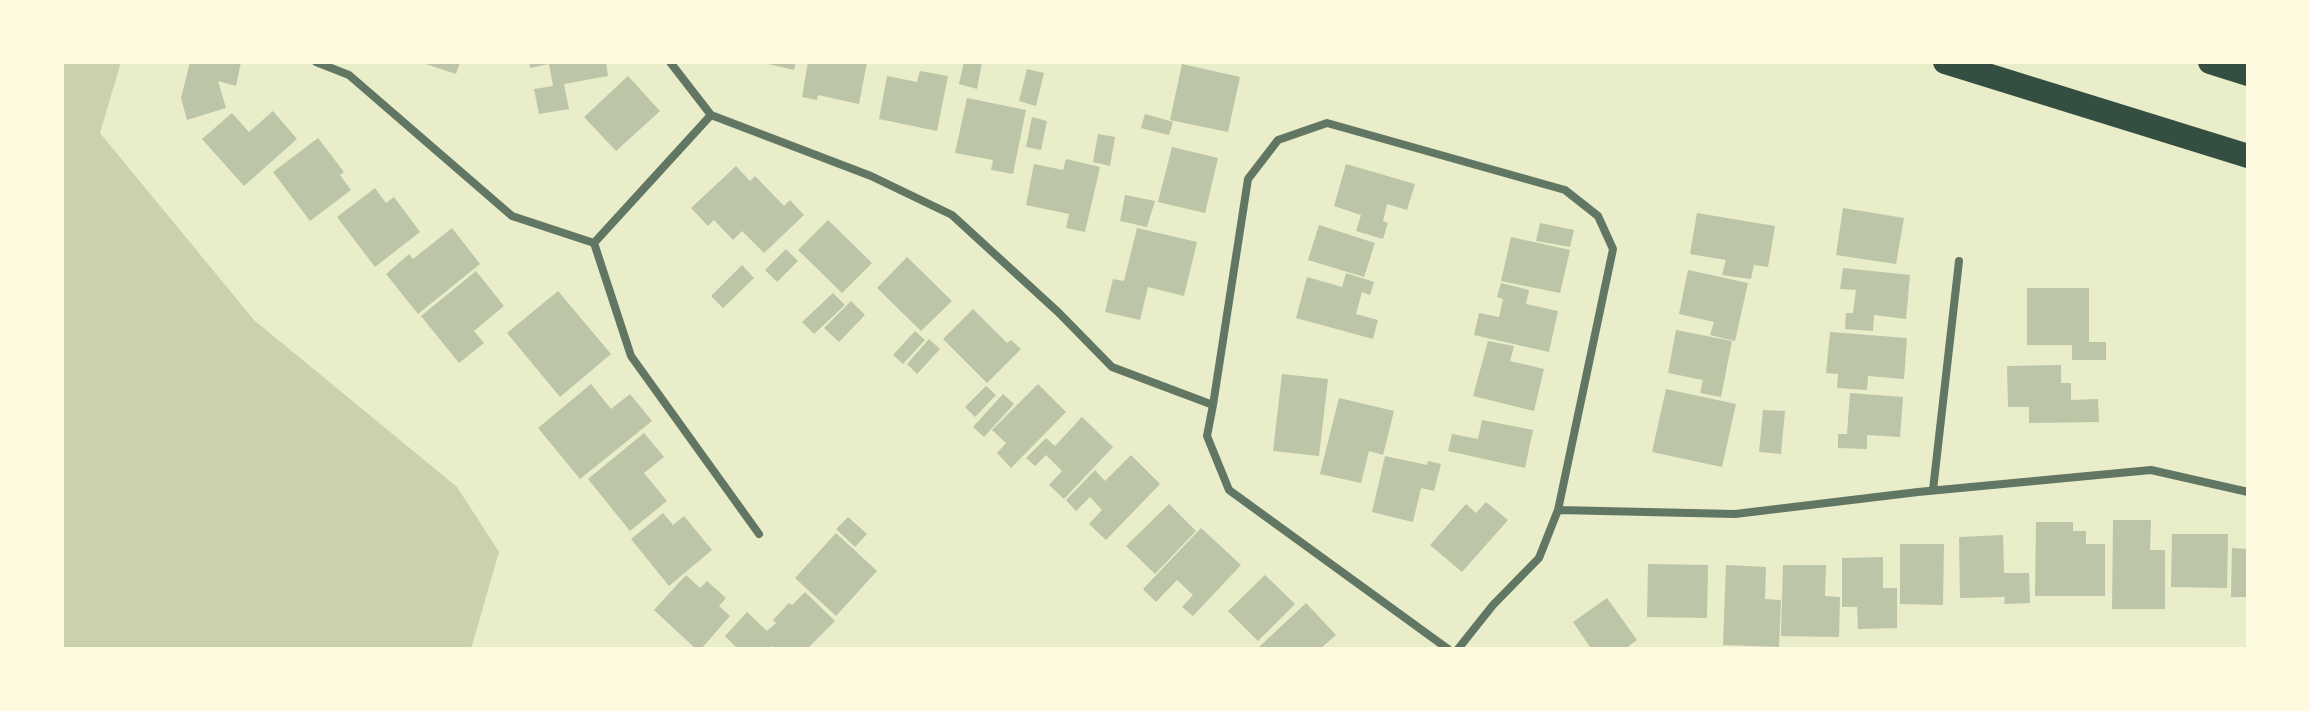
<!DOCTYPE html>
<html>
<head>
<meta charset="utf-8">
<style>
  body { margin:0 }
  #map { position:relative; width:2310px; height:711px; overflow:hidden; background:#e9edc9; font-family:"Fira Sans Condensed",sans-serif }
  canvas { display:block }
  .frame { position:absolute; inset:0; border:64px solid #fefae0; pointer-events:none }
</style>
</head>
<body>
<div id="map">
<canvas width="2310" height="711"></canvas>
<div class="frame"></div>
</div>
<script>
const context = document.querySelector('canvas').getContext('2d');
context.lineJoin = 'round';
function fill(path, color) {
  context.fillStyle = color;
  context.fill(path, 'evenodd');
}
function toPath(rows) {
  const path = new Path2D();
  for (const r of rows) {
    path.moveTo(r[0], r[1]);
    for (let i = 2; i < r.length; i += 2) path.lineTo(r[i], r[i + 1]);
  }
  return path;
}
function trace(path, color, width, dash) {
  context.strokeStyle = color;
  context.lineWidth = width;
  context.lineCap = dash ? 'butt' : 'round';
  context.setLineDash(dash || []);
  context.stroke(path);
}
const green = toPath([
  [62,62,121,62,100,133,254,320,457,487,499,552,471,649,62,649]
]);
const building = toPath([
  [190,62,241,62,236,86,218,81,226,108,187,120,181,98],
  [420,62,460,62,456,74],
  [529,62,606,62,608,76,564,84,569,109,539,114,534,89,553,86,549,64,530,68],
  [759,62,796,62,794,70],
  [808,62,867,62,859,104,818,95,817,100,802,97],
  [964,62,982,62,977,89,959,84],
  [1182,64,1240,77,1228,132,1170,120],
  [1027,69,1044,73,1036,106,1019,101],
  [920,71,948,76,937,131,879,119,887,76,917,82],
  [628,76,660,111,616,151,584,117],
  [967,98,1026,110,1013,174,991,170,993,160,955,153],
  [273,111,297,139,244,186,202,139,232,113,249,132],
  [1145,114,1173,122,1169,135,1141,128],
  [1032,117,1047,121,1041,150,1026,147],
  [1098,134,1115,137,1110,166,1093,162],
  [318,138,344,172,340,175,351,190,310,221,273,172],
  [1172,147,1218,158,1205,213,1158,202],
  [1066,159,1100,167,1085,232,1066,228,1069,214,1026,205,1034,164,1063,170],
  [1346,164,1415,184,1407,210,1387,204,1383,221,1388,223,1383,239,1356,231,1361,215,1334,206],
  [736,166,750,181,755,176,784,206,790,200,804,215,764,253,742,231,733,240,714,220,708,226,691,208],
  [375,188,386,203,394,197,420,232,375,267,337,217],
  [1125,195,1155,201,1147,227,1120,221],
  [1843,208,1904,218,1896,264,1836,255],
  [1697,213,1775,226,1768,267,1754,265,1751,279,1722,275,1726,260,1690,254],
  [828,220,872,263,842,293,798,250],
  [1540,223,1574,230,1570,247,1536,241],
  [1319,225,1375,243,1364,277,1308,260],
  [452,228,480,264,418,314,386,274,409,254,413,259],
  [1137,228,1197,242,1184,296,1148,287,1140,320,1105,312,1113,279,1124,281],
  [1511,237,1570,250,1560,293,1501,281],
  [786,249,798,261,777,282,765,270],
  [907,257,952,301,921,331,877,288],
  [742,265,754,278,723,308,711,296],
  [1843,268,1910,275,1906,319,1874,315,1873,331,1845,329,1846,313,1853,313,1856,290,1840,289],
  [1688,270,1748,283,1735,341,1710,335,1714,322,1679,314],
  [476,271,504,306,474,331,484,343,459,363,421,316],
  [1346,273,1374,282,1370,295,1362,292,1356,314,1378,320,1373,339,1296,318,1307,277,1342,287],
  [1501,283,1529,290,1526,304,1558,311,1549,352,1474,335,1479,313,1499,317,1503,299,1497,297],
  [2027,288,2089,288,2089,342,2106,342,2106,360,2072,360,2072,345,2027,345],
  [558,291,611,354,560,397,507,333],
  [833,293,845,305,814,334,802,322],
  [851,301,865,315,839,342,824,328],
  [973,309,1007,343,1011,340,1021,349,987,383,943,339],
  [1676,330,1732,341,1721,397,1700,393,1703,380,1668,373],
  [915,331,925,340,903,364,893,355],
  [1830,332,1907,338,1904,379,1868,376,1867,390,1837,388,1838,374,1826,373],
  [929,339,940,349,917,374,907,364],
  [1488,341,1514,346,1510,361,1544,369,1534,411,1473,396],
  [2061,365,2061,383,2071,383,2071,400,2098,399,2099,422,2029,423,2029,407,2008,407,2007,366],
  [1282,374,1328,379,1319,456,1273,451],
  [591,384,611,409,630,394,652,421,580,479,538,428],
  [1038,384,1066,412,1011,468,997,453,1006,443,992,430],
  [986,386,996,395,975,417,965,407],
  [1666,389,1736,404,1722,467,1652,452],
  [1850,393,1903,397,1900,437,1867,435,1867,449,1838,448,1838,434,1847,434],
  [1003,394,1014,404,984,437,973,427],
  [1339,398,1394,411,1383,455,1369,451,1361,483,1320,474],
  [1763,410,1785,411,1781,454,1759,452],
  [1082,417,1113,447,1064,499,1049,485,1062,471,1046,455,1035,466,1026,458,1046,438,1055,446],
  [1482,420,1533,430,1525,468,1448,451,1452,434,1478,439],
  [644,433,664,457,644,473,667,501,630,531,588,479],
  [1131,455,1160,484,1106,540,1089,524,1102,510,1090,497,1076,511,1066,500,1095,470,1105,481],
  [1385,456,1427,465,1428,461,1441,464,1434,491,1421,488,1413,522,1372,512],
  [1486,502,1508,520,1462,572,1430,545,1466,504,1476,513],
  [1169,504,1196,531,1155,574,1126,546],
  [663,513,673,525,684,516,712,550,669,586,631,539],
  [848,517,867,534,855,547,836,529],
  [2113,520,2151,520,2150,550,2165,550,2165,609,2112,609],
  [2036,522,2073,522,2073,531,2086,531,2086,544,2105,544,2105,596,2035,596],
  [1201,528,1241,565,1193,616,1182,607,1193,595,1177,580,1156,602,1143,589],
  [836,533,877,571,836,616,795,578],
  [2172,534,2228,534,2227,588,2171,587],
  [2003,535,2004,573,2029,573,2030,603,2004,604,2005,597,1960,598,1959,537],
  [1900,544,1944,544,1943,605,1900,604],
  [2232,548,2248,549,2248,597,2231,597],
  [1883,557,1883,588,1897,588,1897,628,1858,629,1857,607,1842,607,1842,558],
  [1648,564,1708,565,1707,618,1647,617],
  [1726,565,1766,567,1765,599,1781,600,1779,647,1723,645],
  [1783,565,1826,565,1825,596,1840,597,1839,637,1781,636],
  [686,575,700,588,707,581,726,598,719,606,730,616,701,649,696,649,654,610],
  [1265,575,1295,604,1258,641,1228,611],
  [805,592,835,621,807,649,775,649,772,646,769,649,738,649,725,636,747,612,767,631,776,623,773,620,789,603,792,605],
  [1607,598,1637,640,1625,649,1587,649,1590,647,1573,622],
  [1306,603,1336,635,1320,649,1257,649]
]);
const minor = toPath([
  [316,62,349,75,512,216,594,243,631,356,759,534],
  [670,62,711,115,871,176,952,215,1058,312,1112,367,1213,405,1207,436,1229,490,1448,649],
  [594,243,711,115],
  [1213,405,1248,179,1278,140,1327,123,1565,190,1598,216,1613,249,1558,510,1539,558,1493,605,1458,649],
  [1933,490,1959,261],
  [1558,510,1735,514,1918,492,2151,470,2248,492]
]);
const motorway = toPath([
  [1945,62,2248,156],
  [2210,62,2248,74]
]);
fill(green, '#cad2ad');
fill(building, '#bcc5a7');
trace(minor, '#617663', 8);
trace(motorway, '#344e41', 24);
</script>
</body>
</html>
